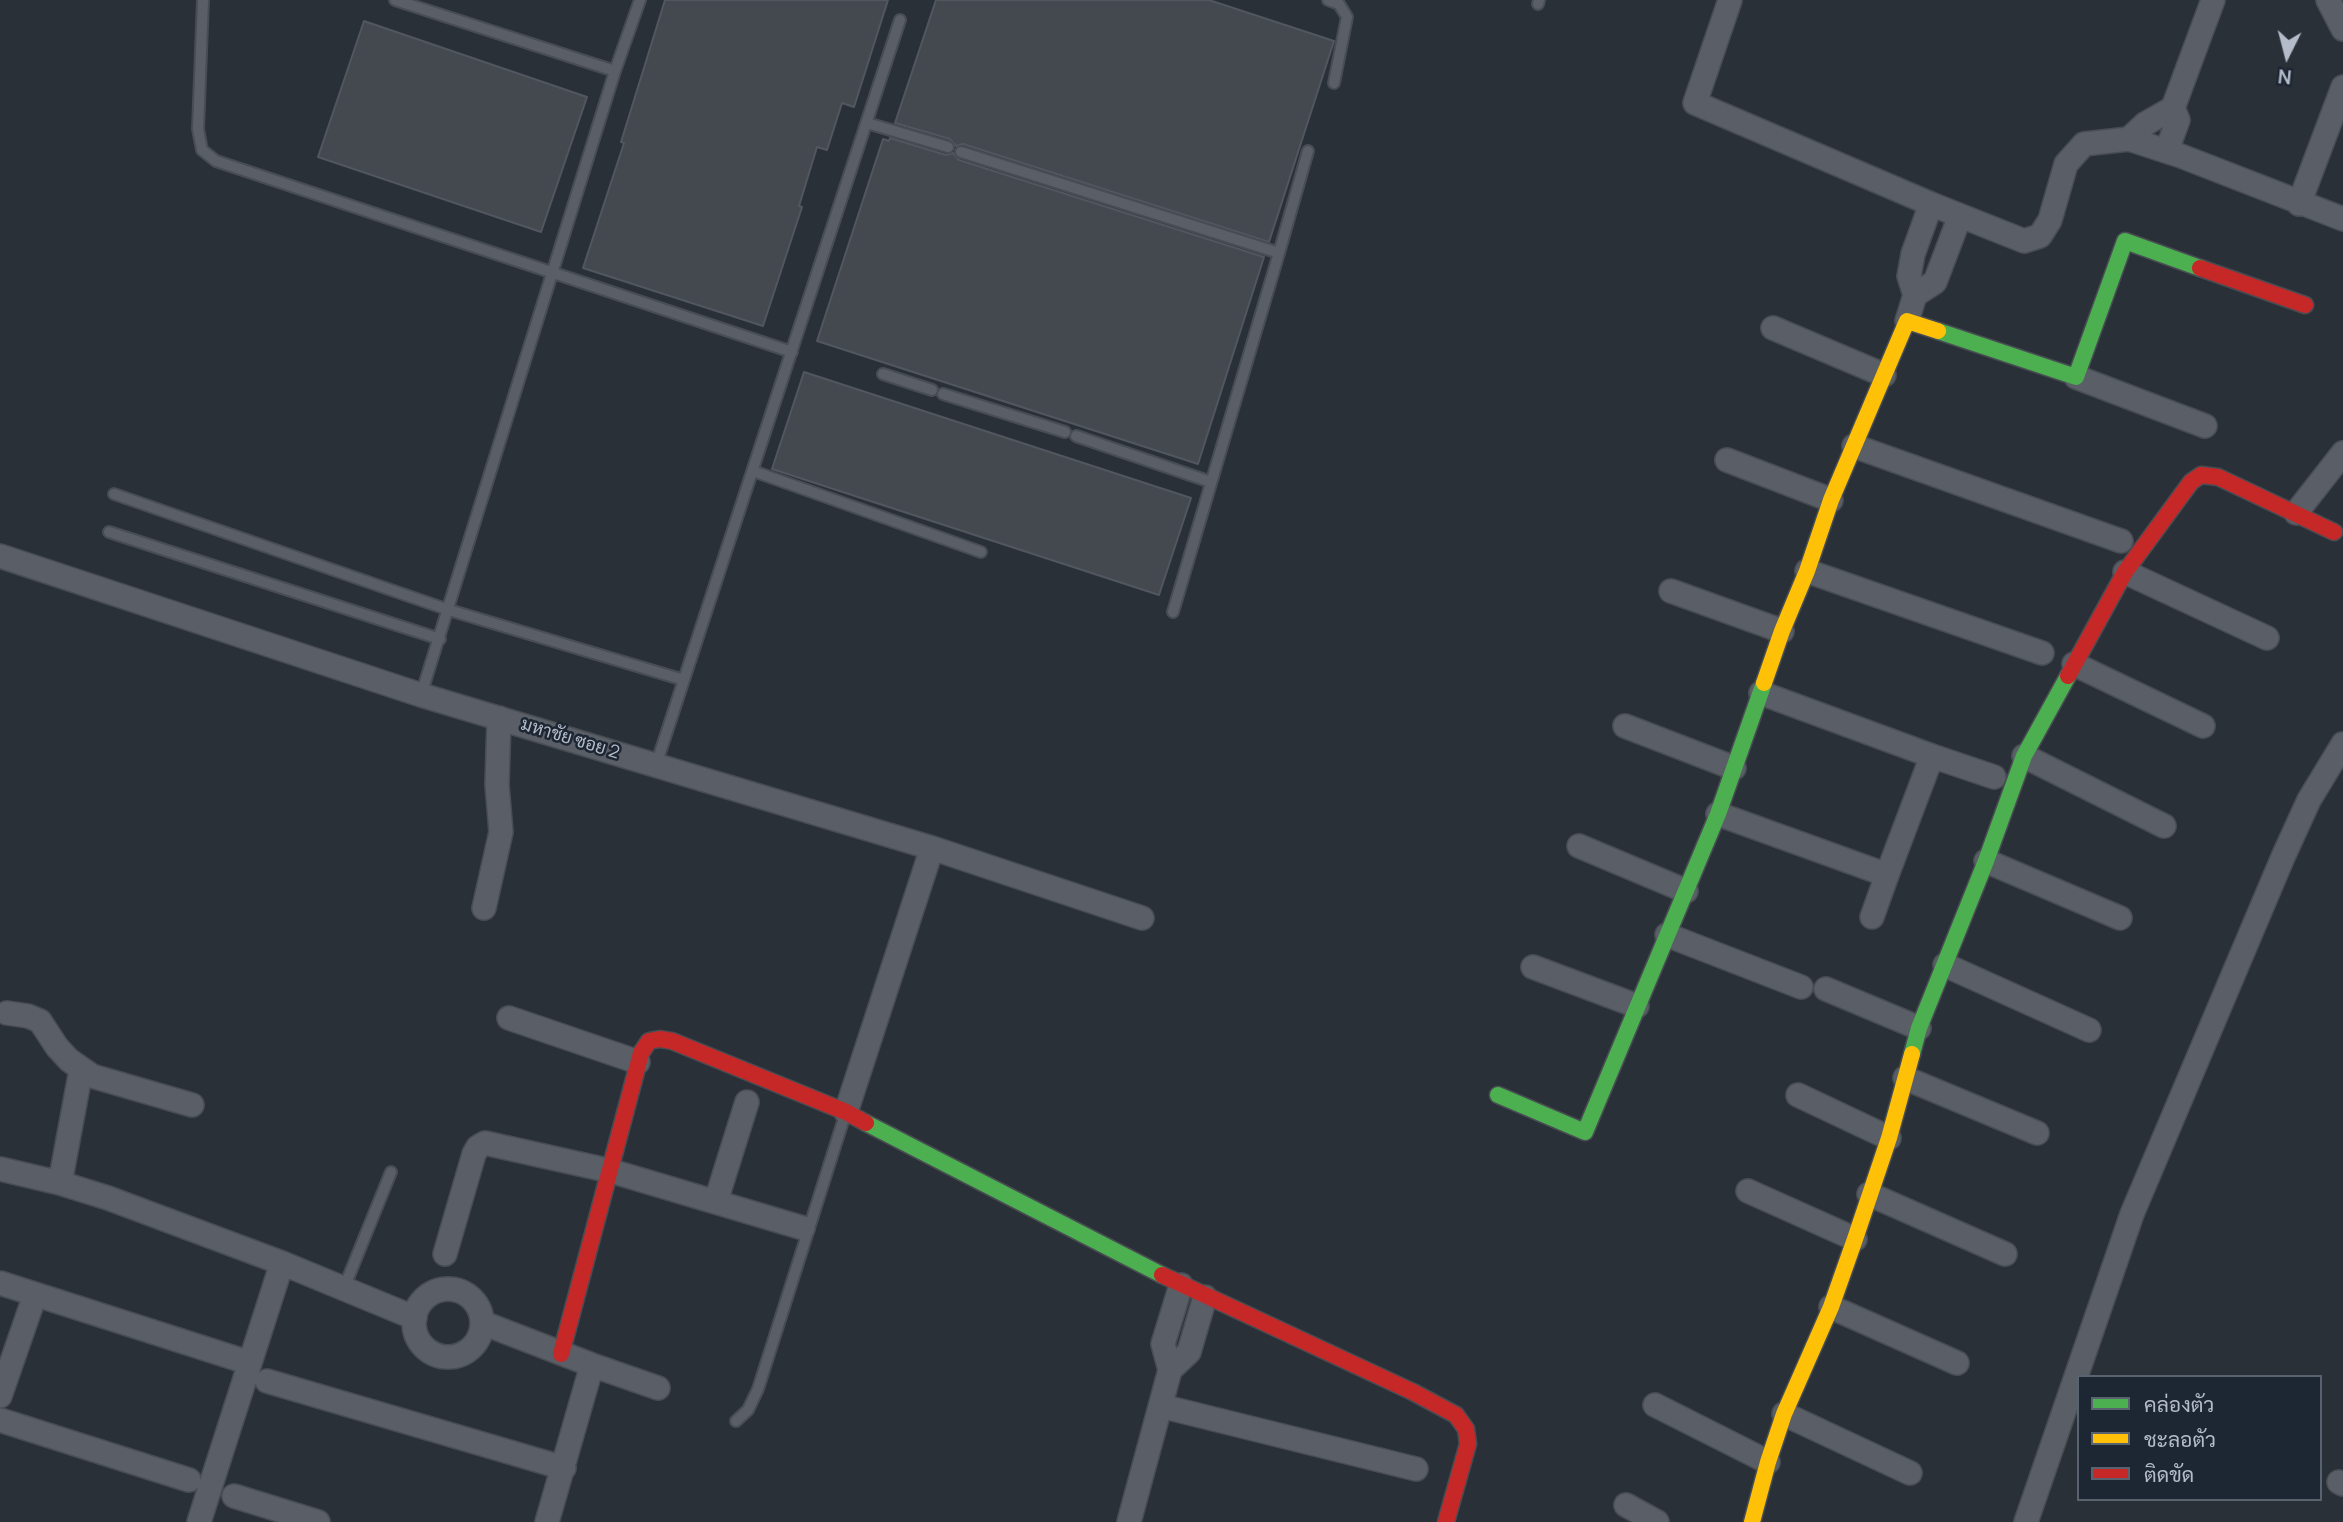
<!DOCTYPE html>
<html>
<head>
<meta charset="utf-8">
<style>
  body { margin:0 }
  #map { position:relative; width:2343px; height:1522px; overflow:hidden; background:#2a3038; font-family:Manrope,Sarabun,sans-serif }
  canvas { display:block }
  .legend { position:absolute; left:2077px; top:1375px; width:245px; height:126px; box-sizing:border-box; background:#1d2633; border:2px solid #59626f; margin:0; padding:9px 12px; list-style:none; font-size:21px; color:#b4bcc9 }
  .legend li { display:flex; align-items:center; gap:14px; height:35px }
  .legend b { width:35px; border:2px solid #59626f }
  .north { position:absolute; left:2252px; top:21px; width:70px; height:70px; -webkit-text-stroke:5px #1d2633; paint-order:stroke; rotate:186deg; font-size:19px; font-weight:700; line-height:28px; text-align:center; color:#b4bcc9 }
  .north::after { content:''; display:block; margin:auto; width:24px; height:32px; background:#b4bcc9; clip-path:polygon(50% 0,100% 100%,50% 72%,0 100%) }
</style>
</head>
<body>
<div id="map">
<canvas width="2343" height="1522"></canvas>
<ul class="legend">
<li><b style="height:9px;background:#4caf50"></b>คล่องตัว</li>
<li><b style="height:9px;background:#ffc107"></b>ชะลอตัว</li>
<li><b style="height:9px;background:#c62828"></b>ติดขัด</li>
</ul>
<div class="north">N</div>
</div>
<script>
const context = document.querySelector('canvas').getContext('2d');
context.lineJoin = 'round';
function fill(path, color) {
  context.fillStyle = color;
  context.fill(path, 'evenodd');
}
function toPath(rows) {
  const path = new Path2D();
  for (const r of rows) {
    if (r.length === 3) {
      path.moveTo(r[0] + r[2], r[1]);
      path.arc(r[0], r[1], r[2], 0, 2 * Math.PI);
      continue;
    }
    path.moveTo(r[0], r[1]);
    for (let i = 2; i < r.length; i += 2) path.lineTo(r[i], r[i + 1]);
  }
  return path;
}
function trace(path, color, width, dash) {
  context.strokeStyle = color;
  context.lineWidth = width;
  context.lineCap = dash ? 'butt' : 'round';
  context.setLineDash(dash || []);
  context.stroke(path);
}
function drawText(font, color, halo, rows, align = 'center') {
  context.font = font + ' Manrope,Sarabun,sans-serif';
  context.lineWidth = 5;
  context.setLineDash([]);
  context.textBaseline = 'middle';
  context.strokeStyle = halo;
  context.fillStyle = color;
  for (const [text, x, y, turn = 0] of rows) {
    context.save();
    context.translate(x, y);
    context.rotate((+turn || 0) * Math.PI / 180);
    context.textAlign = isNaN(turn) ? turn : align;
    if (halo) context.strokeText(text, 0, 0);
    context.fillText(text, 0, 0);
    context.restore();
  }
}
const building = toPath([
  [665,0,888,0,854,107,842,103,827,150,817,147,799,206,802,207,763,326,583,268,624,143,621,142,665,0],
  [936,0,1209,0,1334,41,1269,242,963,144,956,146,950,139,895,123,936,0],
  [364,21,587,97,541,232,318,157,364,21],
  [890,138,946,155,953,153,959,160,1264,257,1198,464,817,341,883,139,889,141,890,138],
  [804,372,1191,498,1159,595,772,469,804,372]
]);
const lane = toPath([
  [203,0,198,129,202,150,216,161,792,352],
  [395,0,615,71],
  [1328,0,1339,4,1347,17,1334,83],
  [1538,4,1539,0],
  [867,123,948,147],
  [961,152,1279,253,1173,612],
  [1279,253,1308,151],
  [883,374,932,390],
  [943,394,1065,432],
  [1076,436,1211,482],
  [753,471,981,552],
  [114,494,449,610,684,680],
  [109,532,440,639],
  [421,695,615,71,640,0],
  [656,765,900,20],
  [344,1288,391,1172],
  [736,1421,748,1410,758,1389,845,1115]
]);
const street = toPath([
  [1730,0,1695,103,1931,204,2024,241,2040,236,2050,220,2066,164,2084,144,2129,139,2181,156,2343,219],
  [2328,0,2343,29],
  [2129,139,2145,124,2173,108,2213,0],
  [2167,150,2178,120,2173,108],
  [2299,204,2343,87],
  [1915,295,1935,282,1960,216],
  [1907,321,1915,295,1909,276,1913,254,1931,204],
  [1773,328,1884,375],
  [2076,377,2205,426],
  [1854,446,2121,541],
  [1727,460,1831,500],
  [2296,513,2343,453],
  [0,556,421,695,932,848,1142,918],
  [1807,571,2042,653],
  [2125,572,2267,638],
  [1671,591,1782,631],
  [2074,664,2203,726],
  [1625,726,1734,768],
  [1932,756,1994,777],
  [2024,756,2164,826],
  [1718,814,1887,875,1932,756,1761,693],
  [1579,846,1686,891],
  [1986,861,2120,918],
  [484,908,501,832,497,785,499,718],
  [1872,917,1887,875],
  [1667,935,1801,987],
  [1945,965,2089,1030],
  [1533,967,1637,1006],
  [1826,989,1919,1028],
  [7,1013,28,1016,40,1021,57,1047,69,1060,92,1076,192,1105],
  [509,1018,638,1062],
  [1905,1078,2037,1133],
  [1798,1095,1889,1138],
  [846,1112,932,848],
  [0,1169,60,1183,108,1198,282,1263,415,1318],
  [60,1183,81,1070],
  [1748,1191,1855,1239],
  [1869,1194,2005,1254],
  [716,1201,747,1102],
  [445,1254,474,1154,478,1147,485,1143,611,1171,803,1228],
  [0,1283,250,1363],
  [448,1323,34],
  [1831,1307,1957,1363],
  [483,1323,592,1365,547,1522],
  [592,1365,658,1388],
  [1170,1370,1189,1352,1205,1297],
  [267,1381,564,1468],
  [0,1396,35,1295],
  [1655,1405,1768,1462],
  [1161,1406,1416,1469],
  [1784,1414,1910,1473],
  [0,1420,189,1480],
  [2339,1482,2343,1484],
  [234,1496,318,1522],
  [1626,1505,1657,1522],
  [199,1522,282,1263],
  [1129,1522,1170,1370,1163,1344,1181,1285],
  [2026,1522,2132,1214,2283,857,2309,800,2343,744]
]);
const fast = toPath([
  [1938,331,2076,377,2125,241,2200,268],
  [1912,1054,1919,1028,1986,861,2024,756,2068,676],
  [1498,1095,1585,1132,1718,814,1764,683],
  [866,1123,1162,1275]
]);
const slow = toPath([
  [1764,683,1782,631,1807,571,1831,500,1907,321,1938,331],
  [1752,1522,1768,1462,1784,1414,1831,1307,1855,1239,1889,1138,1912,1054]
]);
const jam = toPath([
  [2200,268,2305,305],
  [2068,676,2125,572,2191,482,2201,475,2218,477,2334,532],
  [1162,1275,1413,1392,1456,1415,1466,1429,1468,1444,1446,1522],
  [561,1354,641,1053,649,1041,660,1039,672,1041,846,1112,866,1123]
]);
const streetNames = [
  ["มหาชัย ซอย 2",570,739,17]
];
fill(building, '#444950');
trace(building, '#52575f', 2);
trace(lane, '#484c53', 14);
trace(street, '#484c53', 26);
trace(fast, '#484c53', 19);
trace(slow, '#484c53', 19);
trace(jam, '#484c53', 19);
trace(lane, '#5a5e66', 10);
trace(street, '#5a5e66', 23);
trace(fast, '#4caf50', 16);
trace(slow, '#ffc107', 16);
trace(jam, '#c62828', 16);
drawText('18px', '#b4bcc9', '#1d2633', streetNames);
</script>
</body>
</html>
